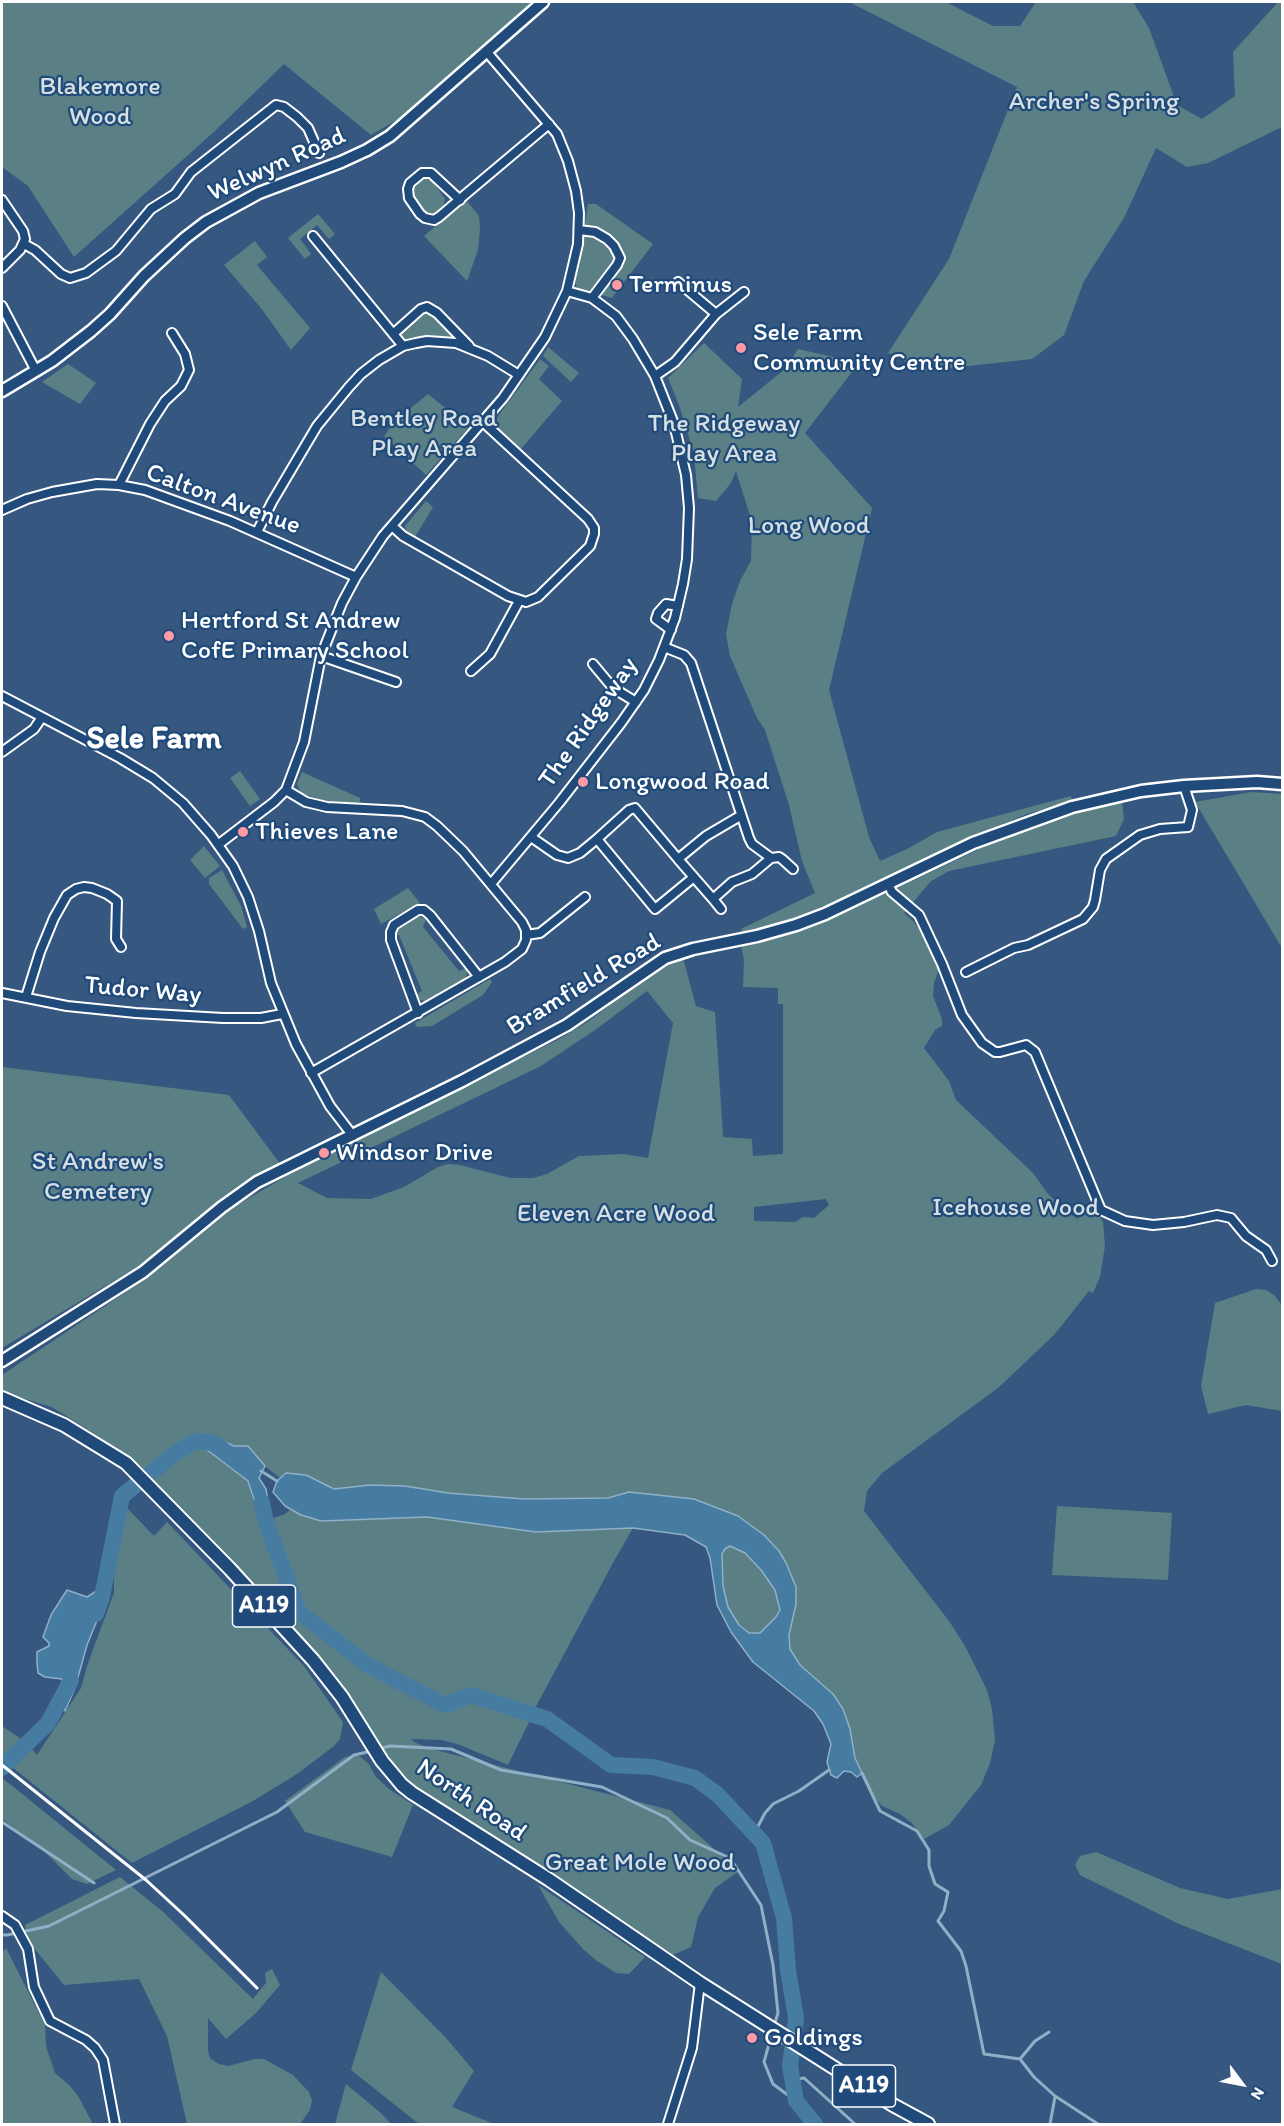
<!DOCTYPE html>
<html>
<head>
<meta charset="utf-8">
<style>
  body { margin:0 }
  #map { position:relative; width:1284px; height:2126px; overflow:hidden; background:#36577f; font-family:Itim,sans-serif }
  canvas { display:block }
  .frame { position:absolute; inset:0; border:3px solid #fff; pointer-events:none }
  .north { position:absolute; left:1212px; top:2054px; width:60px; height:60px; -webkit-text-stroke:4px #1f4a7a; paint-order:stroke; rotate:122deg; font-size:16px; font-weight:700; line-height:24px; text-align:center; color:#fff }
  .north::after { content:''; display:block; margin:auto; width:21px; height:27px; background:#fff; clip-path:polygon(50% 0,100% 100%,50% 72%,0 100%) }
</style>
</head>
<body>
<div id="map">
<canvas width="1284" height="2126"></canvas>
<div class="frame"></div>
<div class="north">N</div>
</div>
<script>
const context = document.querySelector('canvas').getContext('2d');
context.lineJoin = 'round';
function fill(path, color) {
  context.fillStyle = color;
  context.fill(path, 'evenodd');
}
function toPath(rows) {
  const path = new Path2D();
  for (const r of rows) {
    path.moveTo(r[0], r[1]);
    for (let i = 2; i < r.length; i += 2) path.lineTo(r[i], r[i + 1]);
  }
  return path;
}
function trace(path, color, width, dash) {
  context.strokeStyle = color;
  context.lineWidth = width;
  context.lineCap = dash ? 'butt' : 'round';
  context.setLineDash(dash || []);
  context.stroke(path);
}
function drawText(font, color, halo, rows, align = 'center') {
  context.font = font + ' Itim,sans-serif';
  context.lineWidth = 4.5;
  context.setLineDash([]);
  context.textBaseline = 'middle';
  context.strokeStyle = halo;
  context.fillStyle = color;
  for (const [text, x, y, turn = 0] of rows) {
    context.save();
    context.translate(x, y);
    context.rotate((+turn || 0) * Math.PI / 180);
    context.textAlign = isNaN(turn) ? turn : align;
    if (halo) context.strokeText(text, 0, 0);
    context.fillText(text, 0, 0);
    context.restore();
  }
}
const green = toPath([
  [2,2,532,2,409,113,371,135,284,64,216,130,74,257,28,186,2,167],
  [849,2,946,2,993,26,1020,26,1036,2,1133,2,1149,28,1177,105,1202,119,1235,96,1233,52,1278,2,1282,2,1282,127,1208,163,1187,167,1156,148,1124,218,1084,281,1064,335,1032,359,923,371,888,353,949,259,1017,87],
  [423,179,428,179,433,182,445,199,443,206,432,215,426,213,412,197,412,190],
  [466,200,479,216,480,228,478,250,467,281,424,236],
  [588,204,596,204,653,244,612,298,577,288,575,282],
  [318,214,335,234,329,239,317,225,300,239,311,254,305,259,288,238],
  [255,241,267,257,257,265,310,328,291,350,261,308,224,265],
  [427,312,431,314,451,334,450,337,409,341,403,338,400,332,420,313],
  [704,343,742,379,738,407,785,369,798,349,859,363,805,433,872,508,829,690,869,837,880,861,907,849,937,832,1071,796,1072,801,1027,814,983,832,820,910,783,923,743,933,741,929,815,893,802,861,789,805,765,730,757,718,730,656,726,634,732,604,740,581,751,561,752,522,736,471,731,483,716,501,698,498,694,454,679,405,668,378],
  [548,347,579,373,571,382,543,356],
  [540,359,549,366,539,379,562,401,521,449,498,428,496,419],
  [68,364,96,383,80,404,42,382],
  [428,394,469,427,426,475,384,436,395,421],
  [426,501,433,507,415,537,407,532,405,526],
  [240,771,260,799,250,806,230,778],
  [302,772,360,798,360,801,357,804,328,802,304,794,300,791,297,784],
  [1251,792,1282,794,1282,948,1195,802],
  [1122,801,1124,819,1116,836,949,871,931,881,904,913,914,922,926,940,938,965,938,972,934,983,933,996,942,1019,942,1026,935,1030,924,1048,949,1081,956,1100,1033,1173,1048,1194,1068,1213,1078,1219,1087,1205,1094,1208,1103,1222,1105,1246,1100,1277,1093,1293,1089,1291,1054,1335,998,1388,882,1473,867,1491,864,1511,949,1621,965,1646,987,1690,992,1709,995,1740,990,1763,981,1785,949,1825,924,1839,912,1823,900,1814,882,1806,875,1798,855,1758,850,1729,833,1694,800,1665,790,1649,789,1635,796,1604,694,1499,629,1492,608,1498,524,1499,448,1493,405,1486,370,1485,334,1489,306,1475,286,1473,280,1478,265,1466,248,1446,234,1447,210,1436,192,1437,165,1457,172,1457,174,1460,189,1450,202,1446,248,1481,253,1501,293,1606,314,1630,371,1672,442,1709,448,1708,471,1700,531,1718,508,1765,460,1745,442,1740,411,1739,414,1742,428,1748,670,1810,739,1871,715,1888,698,1917,691,1947,673,1955,403,1778,389,1764,345,1694,137,1468,99,1437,52,1407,2,1392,2,1375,150,1276,235,1206,287,1176,561,1038,589,1021,653,972,667,963,683,958,696,1006,715,1012,723,1137,752,1139,753,1156,783,1154,783,1004,778,1004,778,988,743,987,744,960,741,946,758,943,803,929,851,910,1009,835,1063,817],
  [647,991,673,1023,648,1158,623,1154,579,1156,547,1174,533,1178,510,1178,460,1165,448,1164,438,1167,404,1187,371,1199,327,1198,298,1183,541,1066,598,1028],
  [826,1199,829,1205,814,1218,803,1217,795,1222,754,1221,754,1207],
  [204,846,220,866,205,878,190,860],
  [222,870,241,906,247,927,243,929,209,884,209,878],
  [408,888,420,903,381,924,374,909],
  [415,915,426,919,423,927,459,971,466,968,467,974,465,979,425,1001,419,1000,415,995,422,991,399,935,392,936,393,928],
  [490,979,492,982,483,995,432,1026,417,1027,415,1023],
  [2,1067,229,1095,281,1165,226,1195,147,1261,2,1348],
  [1256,1289,1266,1290,1274,1295,1282,1305,1282,1411,1246,1405,1208,1414,1201,1386,1215,1303],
  [125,1506,154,1536,167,1522,304,1666,343,1722,340,1739,334,1746,297,1774,253,1801,132,1863,2,1759,2,1726,27,1743,37,1755,81,1688,88,1663,114,1593,114,1576],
  [1057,1506,1172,1513,1168,1580,1052,1575],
  [291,1509,321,1521,427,1517,536,1532,633,1528,614,1561,533,1712,478,1691,445,1699,436,1696,383,1670,313,1620,303,1608,298,1597,271,1523,271,1519,285,1514],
  [730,1545,745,1553,761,1570,775,1590,780,1609,776,1617,760,1633,749,1633,739,1625,728,1607,723,1586,722,1554,725,1549],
  [358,1755,368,1763,376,1777,389,1789,413,1805,392,1857,305,1832,285,1801,345,1757],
  [2,1778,15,1788,116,1870,87,1884,72,1879,46,1853,2,1819],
  [1096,1852,1180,1888,1228,1899,1282,1889,1282,1964,1179,1924,1080,1875,1075,1865,1080,1856],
  [120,1877,161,1910,253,1999,266,1983,265,1973,272,1969,280,1985,256,2013,226,2039,208,2018,208,2051,210,2058,219,2064,228,2066,255,2059,264,2059,293,2075,309,2092,312,2100,310,2110,300,2124,187,2124,167,2036,139,1979,64,1985,34,1948,27,1936,25,1925],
  [538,1885,645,1957,629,1974,616,1973,597,1961,583,1949,559,1922],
  [6,1948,45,2025,46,2046,55,2073,69,2085,78,2096,93,2124,2,2124,2,1953],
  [381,1972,446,2038,474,2071,452,2107,494,2124,419,2124,351,2070],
  [346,2084,382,2114,391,2124,335,2124]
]);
const water = toPath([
  [210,1436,234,1446,248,1446,265,1466,259,1478,266,1489,271,1519,263,1528,248,1481,202,1446,203,1437,210,1436],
  [286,1473,306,1475,334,1489,370,1485,405,1486,448,1493,524,1499,608,1498,629,1492,694,1499,738,1516,764,1535,779,1551,786,1563,796,1587,796,1604,789,1635,790,1649,800,1665,833,1694,843,1709,850,1729,855,1758,862,1773,857,1777,851,1772,844,1771,837,1778,831,1775,827,1762,831,1744,823,1724,814,1711,753,1662,731,1632,717,1605,710,1558,706,1547,685,1535,633,1528,536,1532,427,1517,321,1521,301,1515,285,1506,273,1492,277,1481,286,1473],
  [730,1546,745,1553,761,1570,775,1590,780,1610,776,1617,760,1633,749,1633,739,1625,728,1607,723,1586,722,1554,725,1549,730,1546],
  [67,1590,87,1597,98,1590,107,1596,87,1645,75,1688,65,1711,59,1697,64,1688,62,1679,45,1677,38,1673,37,1663,37,1652,49,1646,49,1643,43,1637,51,1615,67,1590]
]);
const stream = toPath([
  [261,1471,277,1481],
  [378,1749,390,1746,451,1749,501,1770,602,1787,667,1818,690,1840,730,1858,761,1905,773,1965,778,2013,774,2026],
  [862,1773,880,1811,917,1831,929,1850,929,1866,935,1884,948,1892,944,1911,938,1921,961,1951,966,1966,984,2054,1020,2059,1034,2077,1055,2096,1098,2124],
  [2,1822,94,1883],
  [754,1834,765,1813,773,1804,799,1791,829,1770],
  [2,1935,7,1935,49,1926,277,1812,354,1755,372,1751],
  [772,2033,764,2062,773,2084,796,2101],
  [1020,2059,1035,2041,1049,2032],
  [792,2080,804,2078,855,2124],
  [1050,2124,1055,2097]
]);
const river = toPath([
  [262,1502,266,1522,299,1612,367,1665,445,1705,471,1695,547,1719,611,1765,653,1767,695,1778,717,1794,763,1843,784,1918,788,1970,796,2018,790,2066,796,2101,815,2124],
  [96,1614,102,1597,122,1496,177,1452,196,1441,214,1443,222,1449],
  [2,1768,48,1723,71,1680]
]);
const street = toPath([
  [2,200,23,231,25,239,20,250,2,268],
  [460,200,431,173,422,173,410,183,408,189,409,198,420,214,425,218,434,220,439,217,467,193,549,124],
  [579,230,595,232,607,239,614,246,620,258,617,265,592,298],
  [313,236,403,346],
  [24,244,35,250,61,274,70,278,86,273,116,251,151,209,175,194,191,172,276,105,284,107,297,117,308,128,319,153],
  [678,282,716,314],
  [2,306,36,371],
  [393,334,421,309,427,307,437,313,469,346],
  [655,376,675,362,716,314,744,292],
  [119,485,150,424,165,401,181,386,189,370,185,354,172,333],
  [2,510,27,499,52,492,97,484,119,485,145,490,230,521,356,577],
  [392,526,403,536,508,596,526,602,538,597,590,546,594,534,594,528,588,519,483,422],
  [257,532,272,502,317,426,349,387,361,374,379,360,403,346,416,343,427,341,456,343,488,356,519,375],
  [671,630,656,619,658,613,666,604,678,606],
  [664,647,684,655,691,663,749,838,752,844,771,858],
  [321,656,396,682],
  [593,664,613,688,636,702],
  [471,671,490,654,519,601],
  [2,696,120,758,153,778,183,803,211,835,233,866,248,897,259,931,271,983,296,1044,330,1106,353,1136],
  [2,752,34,729,42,717],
  [286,790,306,802,327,807,402,811,425,817,437,826,463,851,522,922,526,930,526,940,522,949,505,962,311,1073],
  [740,816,706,836,678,859,713,899,732,882,752,874,771,858,779,857,782,859,793,869],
  [531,837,557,855,568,858,580,853,597,839,655,909,694,877],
  [597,839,629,810,635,808,678,859],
  [219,844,274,802,286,790,304,742,321,656,342,603,356,577,383,536,503,398,545,337,567,291,578,244,579,213,576,191,568,161,557,134,486,51],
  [491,884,559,803,621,723,644,690,659,660,675,618,683,584,687,559,689,508,686,475,674,424,655,376,633,339,616,316,592,298,567,291],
  [888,884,892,892,919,915,942,964,962,1015,982,1043,995,1052,1000,1052,1026,1045,1035,1052,1101,1210,1125,1221,1153,1225,1184,1222,1217,1215,1231,1218,1246,1236,1266,1250,1272,1261],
  [713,899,721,909],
  [526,935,540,933,585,897],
  [966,972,1014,948,1028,945,1083,919,1093,907,1095,900,1100,870,1106,859,1140,835,1160,829,1188,827,1192,810,1184,786],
  [2,993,67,1006,136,1013,223,1018,261,1018,282,1014],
  [26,997,40,952,54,918,67,895,76,889,84,887,92,888,107,894,117,901,116,939,121,947],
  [418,1013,391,940,391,932,394,925,418,910,424,910,430,915,479,977],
  [2,1916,15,1925,28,1949,34,1987,50,2021,86,2040,95,2048,103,2060,115,2124],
  [668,2124,692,2048,700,1983]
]);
const secondary = toPath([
  [2,391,52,361,91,331,110,314,144,276,185,238,206,222,259,193,341,162,367,150,390,136,543,2],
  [2,1361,143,1272,222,1207,257,1182,462,1081,567,1025,665,958,693,949,757,936,796,925,825,914,973,843,1072,807,1141,791,1184,786,1257,782,1282,784]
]);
const primary = toPath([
  [2,1398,64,1425,126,1463,230,1569,313,1660,342,1697,382,1761,402,1785,412,1793,548,1879,700,1983,893,2105,928,2124]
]);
const rail = toPath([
  [2,1765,146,1880,185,1916,257,1988]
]);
const markers = [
  [617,285,6,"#ff9aa2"],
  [741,348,6,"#ff9aa2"],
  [169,636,6,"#ff9aa2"],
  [583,782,6,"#ff9aa2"],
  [243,832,6,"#ff9aa2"],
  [324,1153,6,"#ff9aa2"],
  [752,2038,6,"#ff9aa2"]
];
const shields = [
  [264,1606,63],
  [864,2086,63]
];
const shieldNames = [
  ["A119",264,1606],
  ["A119",864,2086]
];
const parkNames = [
  ["Blakemore",100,87],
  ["Wood",100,117],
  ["Archer's Spring",1094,102],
  ["Bentley Road",424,419],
  ["Play Area",424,449],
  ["The Ridgeway",724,424],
  ["Play Area",724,454],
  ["Long Wood",809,526],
  ["St Andrew's",98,1162],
  ["Cemetery",98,1192],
  ["Icehouse Wood",1016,1208],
  ["Eleven Acre Wood",616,1214],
  ["Great Mole Wood",640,1863]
];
const streetNames = [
  ["Welwyn Road",277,165,-24],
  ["Calton Avenue",223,500,20],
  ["The Ridgeway",589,723,-55],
  ["Bramfield Road",584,985,-31],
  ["Tudor Way",143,991,5],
  ["North Road",471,1801,34]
];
const poiNames = [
  ["Terminus",629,285],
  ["Sele Farm",753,333],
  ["Community Centre",753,363],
  ["Hertford St Andrew",181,621],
  ["CofE Primary School",181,651],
  ["Longwood Road",595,782],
  ["Thieves Lane",255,832],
  ["Windsor Drive",336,1153],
  ["Goldings",764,2038]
];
const districtNames = [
  ["Sele Farm",154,740]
];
fill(green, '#5a8086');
fill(water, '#467ca2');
trace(water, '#90b0c7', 1.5);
trace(stream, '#90b0c7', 3);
trace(river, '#467ca2', 16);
trace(street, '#fff', 12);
trace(secondary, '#fff', 15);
trace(primary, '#fff', 16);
trace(street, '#1f4a7a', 8);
trace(secondary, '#1f4a7a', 10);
trace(primary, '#1f4a7a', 12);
trace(rail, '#fff', 3);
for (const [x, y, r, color] of markers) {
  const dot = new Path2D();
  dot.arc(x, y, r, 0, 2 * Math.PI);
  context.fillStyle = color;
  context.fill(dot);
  trace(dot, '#1f4a7a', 2);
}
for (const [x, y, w] of shields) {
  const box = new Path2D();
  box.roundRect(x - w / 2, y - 21, w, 42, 4.5);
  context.fillStyle = '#1f4a7a';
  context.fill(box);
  trace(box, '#fff', 1.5);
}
drawText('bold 24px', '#fff', null, shieldNames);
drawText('26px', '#d6dfe1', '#1f4a7a', parkNames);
drawText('26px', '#fff', '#1f4a7a', streetNames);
drawText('26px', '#fff', '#1f4a7a', poiNames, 'left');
drawText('bold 32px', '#fff', '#1f4a7a', districtNames);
</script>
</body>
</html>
